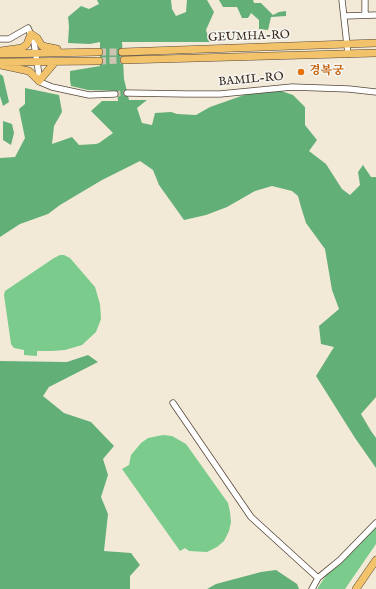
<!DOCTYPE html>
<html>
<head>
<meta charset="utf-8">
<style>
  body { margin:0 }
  canvas { display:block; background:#f2ead7 }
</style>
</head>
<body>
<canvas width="376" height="589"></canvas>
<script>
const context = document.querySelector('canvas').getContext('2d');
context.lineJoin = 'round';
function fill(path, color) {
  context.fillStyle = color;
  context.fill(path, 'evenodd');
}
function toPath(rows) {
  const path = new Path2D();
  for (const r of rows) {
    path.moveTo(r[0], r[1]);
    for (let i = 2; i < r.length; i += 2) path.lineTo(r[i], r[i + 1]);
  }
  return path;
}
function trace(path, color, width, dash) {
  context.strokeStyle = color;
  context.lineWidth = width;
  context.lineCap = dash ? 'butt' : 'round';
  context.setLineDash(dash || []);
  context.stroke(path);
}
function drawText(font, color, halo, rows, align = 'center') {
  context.font = font + ' "IM FELL English","Noto Serif KR",serif';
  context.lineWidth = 3;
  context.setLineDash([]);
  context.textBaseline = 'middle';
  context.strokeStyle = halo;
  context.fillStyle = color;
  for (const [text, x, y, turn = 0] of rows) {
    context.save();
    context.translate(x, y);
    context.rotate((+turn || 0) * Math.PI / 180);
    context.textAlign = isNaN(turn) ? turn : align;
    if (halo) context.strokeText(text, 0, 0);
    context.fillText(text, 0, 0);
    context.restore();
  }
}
const green = toPath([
  [60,255,64,255,70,258,95,287,100,304,101,319,96,332,82,345,65,350,51,351,37,351,37,356,24,355,24,350,14,348,11,344,4,295,5,291,54,258],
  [163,435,172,436,186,444,228,503,230,512,231,522,229,531,224,541,217,547,207,552,189,551,185,548,180,551,122,469,129,465,131,455,141,443,148,438],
  [376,527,376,544,345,589,317,589,327,574]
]);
const forest = toPath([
  [97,0,171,0,172,9,176,16,186,12,187,0,207,0,214,12,206,30,210,42,122,42,124,79,129,100,147,100,137,108,142,123,152,125,155,113,171,112,177,114,196,115,210,107,247,94,281,91,293,95,305,107,305,125,317,140,309,151,326,164,342,189,350,195,360,185,358,172,363,165,371,177,376,177,376,397,361,414,371,431,376,438,376,468,355,438,316,376,334,347,321,344,319,326,339,309,332,290,325,249,306,223,301,207,298,196,292,191,272,186,255,191,227,207,206,215,184,220,159,185,153,170,140,161,102,180,60,205,48,214,20,224,0,237,0,158,15,157,25,138,19,109,25,104,25,88,59,95,62,112,54,126,52,144,72,137,79,145,96,144,99,143,113,133,91,111,102,101,118,101,117,91,88,90,71,86,70,80,70,71,100,66,100,42,90,44,68,43,69,26,68,17,81,6,89,9,99,4],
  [219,0,253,0,254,3,261,3,273,15,279,12,286,11,286,16,271,17,268,30,259,29,259,20,251,13,248,18,242,18,237,7,223,7],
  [0,74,3,76,9,102,3,106,0,96],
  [3,121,12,124,14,133,11,145,3,140],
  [88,355,98,362,49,387,43,396,64,413,91,422,114,446,103,459,108,475,101,497,108,514,104,551,131,553,140,565,130,576,130,589,0,589,0,361,67,362],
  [276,570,297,584,299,589,207,589,216,584,261,572]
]);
const minorTunnel = toPath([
  [115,94,127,93]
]);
const majorTunnel = toPath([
  [99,52,122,52],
  [99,61,124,60]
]);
const minor = toPath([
  [342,0,348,54],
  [365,0,365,15],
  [344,16,376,15],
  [0,39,9,39,28,28,34,42,40,82,52,87,89,95,115,94],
  [127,93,187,94,220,94,292,87,349,89,376,92],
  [173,403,251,517,318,578],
  [312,589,318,578,324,573,340,560,376,523]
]);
const major = toPath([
  [0,51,22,48,27,44,31,34,37,38,42,46,57,49],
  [122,52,376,43],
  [0,54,99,52],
  [124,60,376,53],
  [0,62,99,61],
  [0,65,29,71,39,81,55,62],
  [356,589,376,560]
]);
const markers = [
  [301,72,4,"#e8710a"]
];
const streetNames = [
  ["GEUMHA-RO",249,37,-2],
  ["BAMIL-RO",251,80,-5]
];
const foodNames = [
  ["경복궁",309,72]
];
fill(green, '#7acb8c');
fill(forest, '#63af78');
trace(minorTunnel, '#cdc4b2', 5.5, [5.5, 3]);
trace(majorTunnel, '#cdc4b2', 7, [7, 3.5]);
trace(minor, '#56473a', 7);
trace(major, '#56473a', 8);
trace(minor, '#fff', 5.5);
trace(major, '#f2c36a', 7);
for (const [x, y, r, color] of markers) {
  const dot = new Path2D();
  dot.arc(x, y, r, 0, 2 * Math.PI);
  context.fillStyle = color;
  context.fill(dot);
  trace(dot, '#f6f6f2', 1.5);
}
drawText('12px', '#3b2a1e', '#f6f6f2', streetNames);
drawText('bold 12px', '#c56008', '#f6f6f2', foodNames, 'left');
</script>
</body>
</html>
